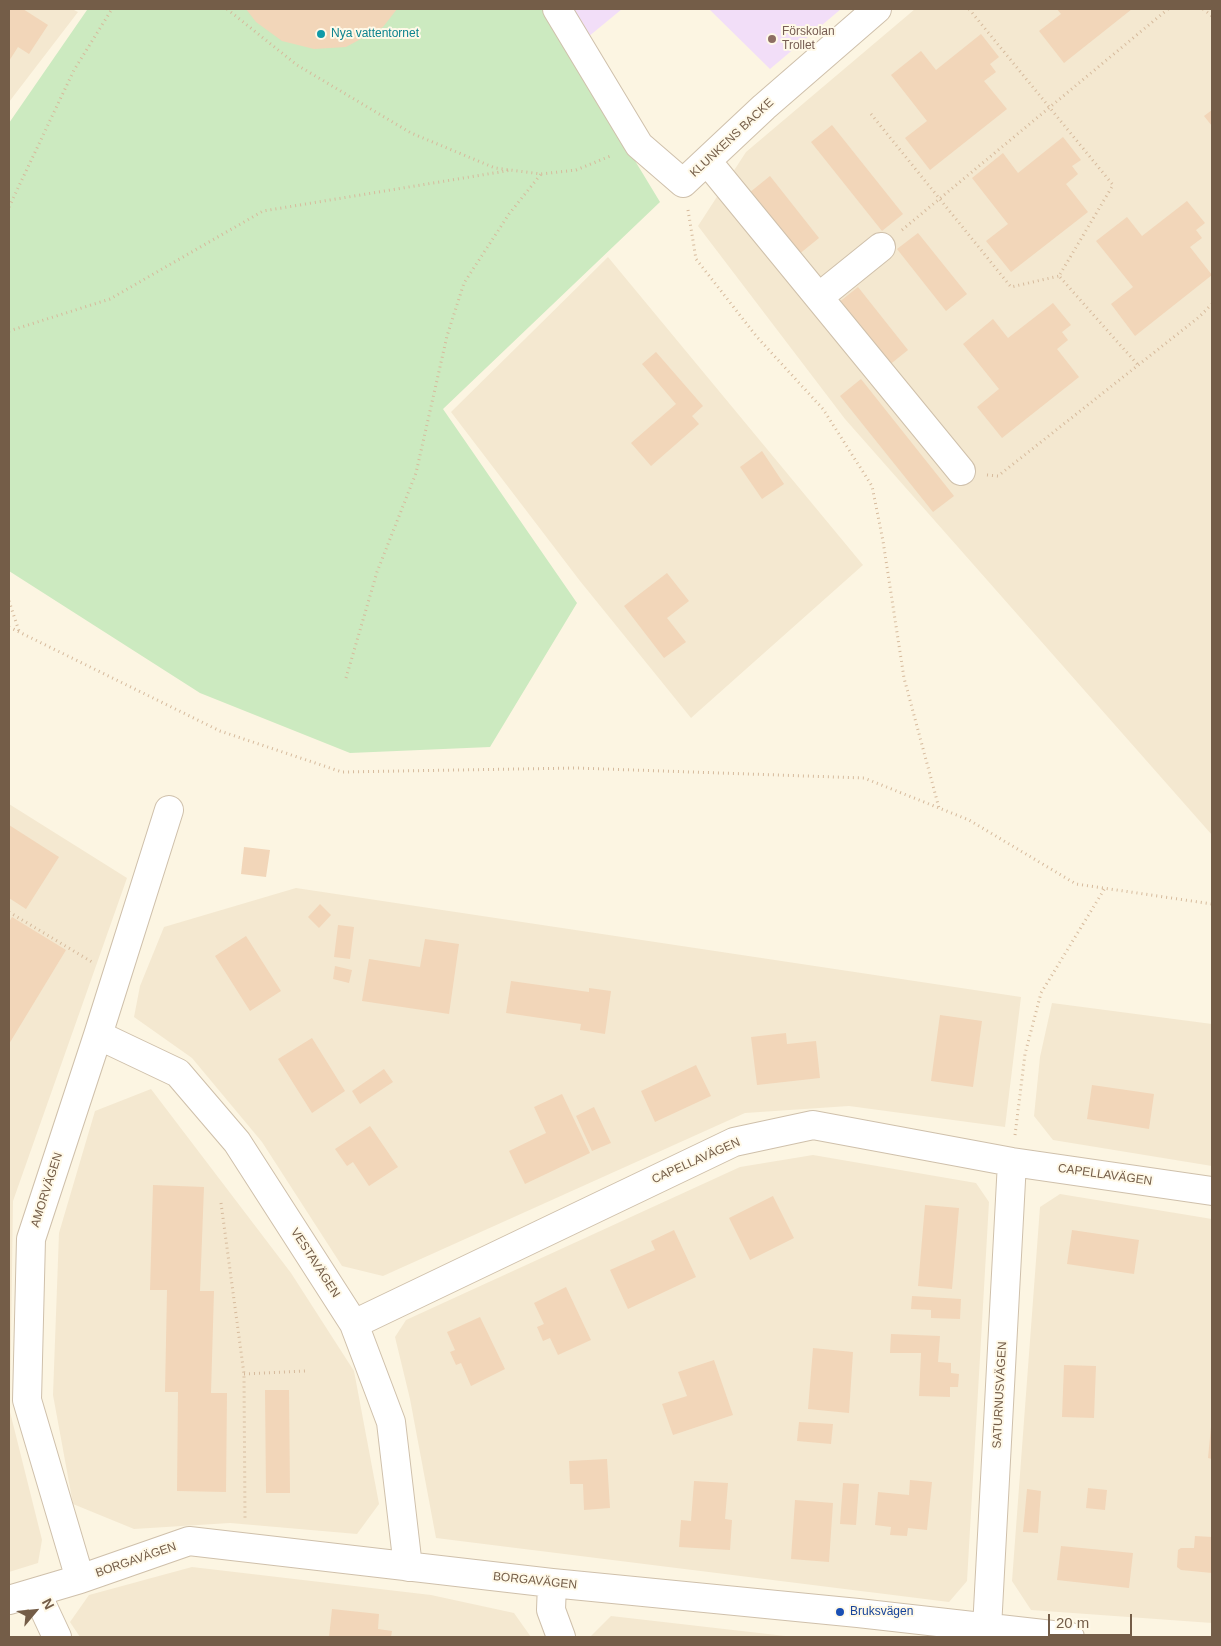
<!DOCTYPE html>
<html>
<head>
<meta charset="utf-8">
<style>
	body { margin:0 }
	#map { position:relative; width:1221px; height:1646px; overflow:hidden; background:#fcf5e2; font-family:Arial,sans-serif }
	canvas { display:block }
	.frame { position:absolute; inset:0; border:10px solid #745d48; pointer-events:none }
	.north { position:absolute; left:10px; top:1586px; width:50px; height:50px; -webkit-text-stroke:4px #fff9e8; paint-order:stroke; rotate:62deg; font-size:14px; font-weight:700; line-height:20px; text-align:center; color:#745d48 }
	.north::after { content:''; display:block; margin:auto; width:18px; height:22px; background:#745d48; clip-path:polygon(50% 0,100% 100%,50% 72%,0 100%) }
	.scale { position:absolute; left:1048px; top:1614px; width:84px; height:22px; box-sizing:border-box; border:2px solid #745d48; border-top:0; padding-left:6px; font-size:15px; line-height:18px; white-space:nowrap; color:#745d48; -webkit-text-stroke:4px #fff9e8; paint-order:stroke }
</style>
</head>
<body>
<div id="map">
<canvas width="1221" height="1646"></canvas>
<div class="frame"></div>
<div class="north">N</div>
<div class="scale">20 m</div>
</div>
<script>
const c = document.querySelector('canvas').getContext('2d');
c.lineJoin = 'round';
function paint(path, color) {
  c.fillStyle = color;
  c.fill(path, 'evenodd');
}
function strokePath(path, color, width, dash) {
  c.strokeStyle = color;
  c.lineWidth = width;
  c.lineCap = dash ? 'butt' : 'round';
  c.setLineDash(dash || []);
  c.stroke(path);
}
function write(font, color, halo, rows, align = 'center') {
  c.font = font + ' Arial,sans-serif';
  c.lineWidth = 4;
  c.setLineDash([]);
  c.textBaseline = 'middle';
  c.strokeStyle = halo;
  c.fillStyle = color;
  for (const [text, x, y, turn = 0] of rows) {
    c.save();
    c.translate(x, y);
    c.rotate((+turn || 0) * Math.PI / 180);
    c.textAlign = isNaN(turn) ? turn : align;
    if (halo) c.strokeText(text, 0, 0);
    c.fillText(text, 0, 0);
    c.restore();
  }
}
paint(new Path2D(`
	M 9,9 L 72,9 L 78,12 L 9,102 Z
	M 915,9 L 1212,9 L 1212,835 L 845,419 L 698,226 L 746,152 Z
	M 608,257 L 863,565 L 691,718 L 580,581 L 451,412 Z
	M 9,804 L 127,878 L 13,1201 L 10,1412 L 42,1540 L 38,1563 L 9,1572 Z
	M 296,888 L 1021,997 L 1005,1127 L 849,1106 L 745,1113 L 383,1276 L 342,1266 L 262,1142 L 192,1058 L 134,1017 L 140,986 L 164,927 Z
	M 1052,1003 L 1212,1024 L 1212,1166 L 1053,1140 L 1034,1116 L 1040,1057 Z
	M 151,1089 L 291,1273 L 354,1371 L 379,1504 L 357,1534 L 230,1523 L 134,1529 L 73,1504 L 53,1395 L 59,1233 L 95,1111 Z
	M 813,1155 L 976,1183 L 989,1202 L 967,1581 L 949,1602 L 436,1538 L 410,1399 L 395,1337 L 406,1320 L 740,1167 Z
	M 1060,1194 L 1212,1219 L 1212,1623 L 1031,1610 L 1012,1581 L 1040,1207 Z
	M 192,1567 L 431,1595 L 514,1613 L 531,1637 L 80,1637 L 70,1622 L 89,1595 Z
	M 611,1616 L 794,1637 L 590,1637 Z`), '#f4e8d0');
paint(new Path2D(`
	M 572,9 L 622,9 L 588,37 Z
	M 709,9 L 841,9 L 770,69 Z`), '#f2def8');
paint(new Path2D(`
	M 85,9 L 543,9 L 660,202 L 443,409 L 577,603 L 490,747 L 350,753 L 200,693 L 9,571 L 9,123 L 87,10 Z`), '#cceac0');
paint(new Path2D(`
	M 9,9 L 23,9 L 48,25 L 29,54 L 18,47 L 9,61 Z
	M 246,9 L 397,9 L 383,27 L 346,47 L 314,49 L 282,41 L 256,22 Z
	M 1057,9 L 1132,9 L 1064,63 L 1039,31 L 1061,14 Z
	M 981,34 L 999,57 L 990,64 L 996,72 L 984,81 L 1007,109 L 930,170 L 905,138 L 927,121 L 891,75 L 921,51 L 936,70 Z
	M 1212,110 L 1212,126 L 1204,116 Z
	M 832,125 L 903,214 L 882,231 L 811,142 Z
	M 1063,137 L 1081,160 L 1072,166 L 1078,174 L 1066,184 L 1088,212 L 1011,272 L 986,241 L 1008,224 L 972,178 L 1003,153 L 1018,173 Z
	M 770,176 L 819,238 L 798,255 L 749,193 Z
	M 1187,201 L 1205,223 L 1196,230 L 1202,238 L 1190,247 L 1212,275 L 1135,336 L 1111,304 L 1133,287 L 1096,241 L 1127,217 L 1142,236 Z
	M 918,233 L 967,294 L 946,311 L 897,249 Z
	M 858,287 L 908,350 L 888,366 L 838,303 Z
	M 1053,303 L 1071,325 L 1062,332 L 1068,340 L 1057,349 L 1079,377 L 1002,438 L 977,407 L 999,389 L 963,344 L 993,319 L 1008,338 Z
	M 656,352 L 703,406 L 692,416 L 699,424 L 651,466 L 631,443 L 676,404 L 642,364 Z
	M 861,379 L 954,496 L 933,512 L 840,396 Z
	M 762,451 L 784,484 L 762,499 L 740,467 Z
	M 667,573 L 689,601 L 667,618 L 686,642 L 664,658 L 624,606 Z
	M 9,825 L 59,857 L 26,909 L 9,898 Z
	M 244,847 L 270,850 L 266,877 L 241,874 Z
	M 320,904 L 331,915 L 319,928 L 308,917 Z
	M 12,917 L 66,950 L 9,1044 L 9,922 Z
	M 338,925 L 354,927 L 350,959 L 334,957 Z
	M 246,936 L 281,991 L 250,1011 L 215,956 Z
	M 425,939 L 459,944 L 449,1014 L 362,1001 L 369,959 L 420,967 Z
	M 335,966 L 352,970 L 349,983 L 333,979 Z
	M 511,981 L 589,992 L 589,988 L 611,991 L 605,1034 L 580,1030 L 581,1024 L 506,1013 Z
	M 940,1015 L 982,1021 L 973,1087 L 931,1081 Z
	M 786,1033 L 787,1044 L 816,1041 L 820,1078 L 757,1085 L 751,1037 Z
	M 312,1038 L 345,1091 L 312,1113 L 278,1059 Z
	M 696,1065 L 711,1096 L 655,1122 L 641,1091 Z
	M 384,1069 L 393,1082 L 360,1104 L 352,1091 Z
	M 1092,1085 L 1154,1094 L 1149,1129 L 1087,1119 Z
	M 562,1094 L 590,1153 L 525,1184 L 509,1151 L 546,1133 L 534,1107 Z
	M 594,1107 L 611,1143 L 592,1151 L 576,1116 Z
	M 370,1126 L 398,1167 L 369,1186 L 353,1162 L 347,1166 L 335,1149 Z
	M 153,1185 L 204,1187 L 200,1291 L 214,1291 L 211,1393 L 227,1393 L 226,1492 L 177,1491 L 178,1392 L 165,1392 L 167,1290 L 150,1290 Z
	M 773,1196 L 794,1238 L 750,1260 L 729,1218 Z
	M 925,1205 L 959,1208 L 952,1289 L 918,1286 Z
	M 674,1230 L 696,1277 L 628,1309 L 610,1270 L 655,1250 L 651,1241 Z
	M 1072,1230 L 1139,1240 L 1134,1274 L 1067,1264 Z
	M 566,1287 L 591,1340 L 558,1355 L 550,1338 L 543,1341 L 537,1327 L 544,1324 L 534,1303 Z
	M 912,1296 L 961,1299 L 960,1319 L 931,1318 L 931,1310 L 911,1309 Z
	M 480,1317 L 505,1369 L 471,1386 L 461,1363 L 456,1365 L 450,1352 L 455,1350 L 447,1332 Z
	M 891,1334 L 940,1336 L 938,1362 L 951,1363 L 951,1373 L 959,1374 L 958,1387 L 950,1387 L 950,1397 L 919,1396 L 921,1353 L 890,1353 Z
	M 813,1348 L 853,1352 L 849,1413 L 808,1409 Z
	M 714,1360 L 733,1415 L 673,1435 L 662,1404 L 687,1396 L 678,1372 Z
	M 1064,1365 L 1096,1366 L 1094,1418 L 1062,1417 Z
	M 265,1390 L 289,1390 L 290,1493 L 266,1493 Z
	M 799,1422 L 833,1424 L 831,1444 L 797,1441 Z
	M 1211,1427 L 1212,1428 L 1212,1459 L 1208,1458 Z
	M 607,1459 L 610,1508 L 584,1510 L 583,1484 L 570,1484 L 569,1461 Z
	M 910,1480 L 932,1482 L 927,1530 L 908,1528 L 907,1536 L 890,1535 L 891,1527 L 875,1525 L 878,1492 L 909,1495 Z
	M 694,1481 L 728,1483 L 725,1519 L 732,1520 L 730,1550 L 679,1547 L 681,1520 L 691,1521 Z
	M 843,1483 L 859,1484 L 856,1525 L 840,1524 Z
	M 1088,1488 L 1107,1490 L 1105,1510 L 1086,1508 Z
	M 1027,1489 L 1041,1491 L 1038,1533 L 1023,1532 Z
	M 795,1500 L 833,1503 L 829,1562 L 791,1559 Z
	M 1195,1536 L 1212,1537 L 1212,1573 L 1181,1570 L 1177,1567 L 1178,1550 L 1181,1548 L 1194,1548 Z
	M 1061,1546 L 1133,1553 L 1129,1588 L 1057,1580 Z
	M 332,1609 L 379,1614 L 378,1629 L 392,1631 L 391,1637 L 329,1637 Z`), '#f2d6b9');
const minor = new Path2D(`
	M 557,9 L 639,145 L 683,183 L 764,107 L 877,9
	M 707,161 L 961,471
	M 819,297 L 881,247
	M 98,1035 L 178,1073 L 237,1142 L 354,1324 L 391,1422 L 408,1567
	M 354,1324 L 734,1142 L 813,1125 L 1012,1162 L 1212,1191
	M 80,1579 L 27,1400 L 31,1239 L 98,1035 L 169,810
	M 552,1583 L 551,1610 L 561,1637
	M 37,1592 L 43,1607 L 57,1637
	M 9,1600 L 80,1579 L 189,1541 L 552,1583 L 858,1613 L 1070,1637
	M 987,1628 L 1012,1162`);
strokePath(minor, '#cfc0ab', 30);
strokePath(new Path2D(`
	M 227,9 L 297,65 L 411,133 L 495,168 L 541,174 L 576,170 L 613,155
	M 969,9 L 1113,185 L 1059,276 L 1138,365
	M 1203,9 L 1212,16
	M 871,114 L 1011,287 L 1059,276
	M 9,207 L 74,70 L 112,9
	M 688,210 L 696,259 L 757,337 L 823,409 L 872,486 L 883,541 L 904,678 L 939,808
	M 902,230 L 1168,9
	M 9,331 L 110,299 L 263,211 L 512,170
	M 987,475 L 998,476 L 1199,317 L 1212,304
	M 9,601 L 19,631
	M 9,627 L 220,731 L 342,772 L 576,768 L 864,778 L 969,820 L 1076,884 L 1212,904
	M 346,678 L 377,572 L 416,473 L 447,336 L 464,283 L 509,214 L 541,174
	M 9,912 L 92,962
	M 1015,1135 L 1025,1054 L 1041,993 L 1105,888
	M 221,1203 L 244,1374 L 245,1520
	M 244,1374 L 306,1371`), '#d6ba9c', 3, [1, 4]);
strokePath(minor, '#fff', 28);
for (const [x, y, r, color] of [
	[321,34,5,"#0f9aa8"],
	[772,39,5,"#8d6e63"],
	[840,1612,5,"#1a4fb4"]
]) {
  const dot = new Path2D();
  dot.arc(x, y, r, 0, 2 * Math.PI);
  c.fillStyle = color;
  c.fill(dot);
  strokePath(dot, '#fff9e8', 2);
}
write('12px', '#785e54', '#fff9e8', [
	["Förskolan",782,32],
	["Trollet",782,46]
], 'left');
write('12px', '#0d838f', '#fff9e8', [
	["Nya vattentornet",331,34]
], 'left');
write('12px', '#745d48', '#fff9e8', [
	["KLUNKENS BACKE",732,138,-43],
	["CAPELLAVÄGEN",696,1161,-24],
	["CAPELLAVÄGEN",1105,1175,8],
	["AMORVÄGEN",47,1190,-72],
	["VESTAVÄGEN",315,1263,57],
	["SATURNUSVÄGEN",1000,1395,-87],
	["BORGAVÄGEN",136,1560,-19],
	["BORGAVÄGEN",535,1581,6]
]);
write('12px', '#164399', '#fff9e8', [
	["Bruksvägen",850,1612]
], 'left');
</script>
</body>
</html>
